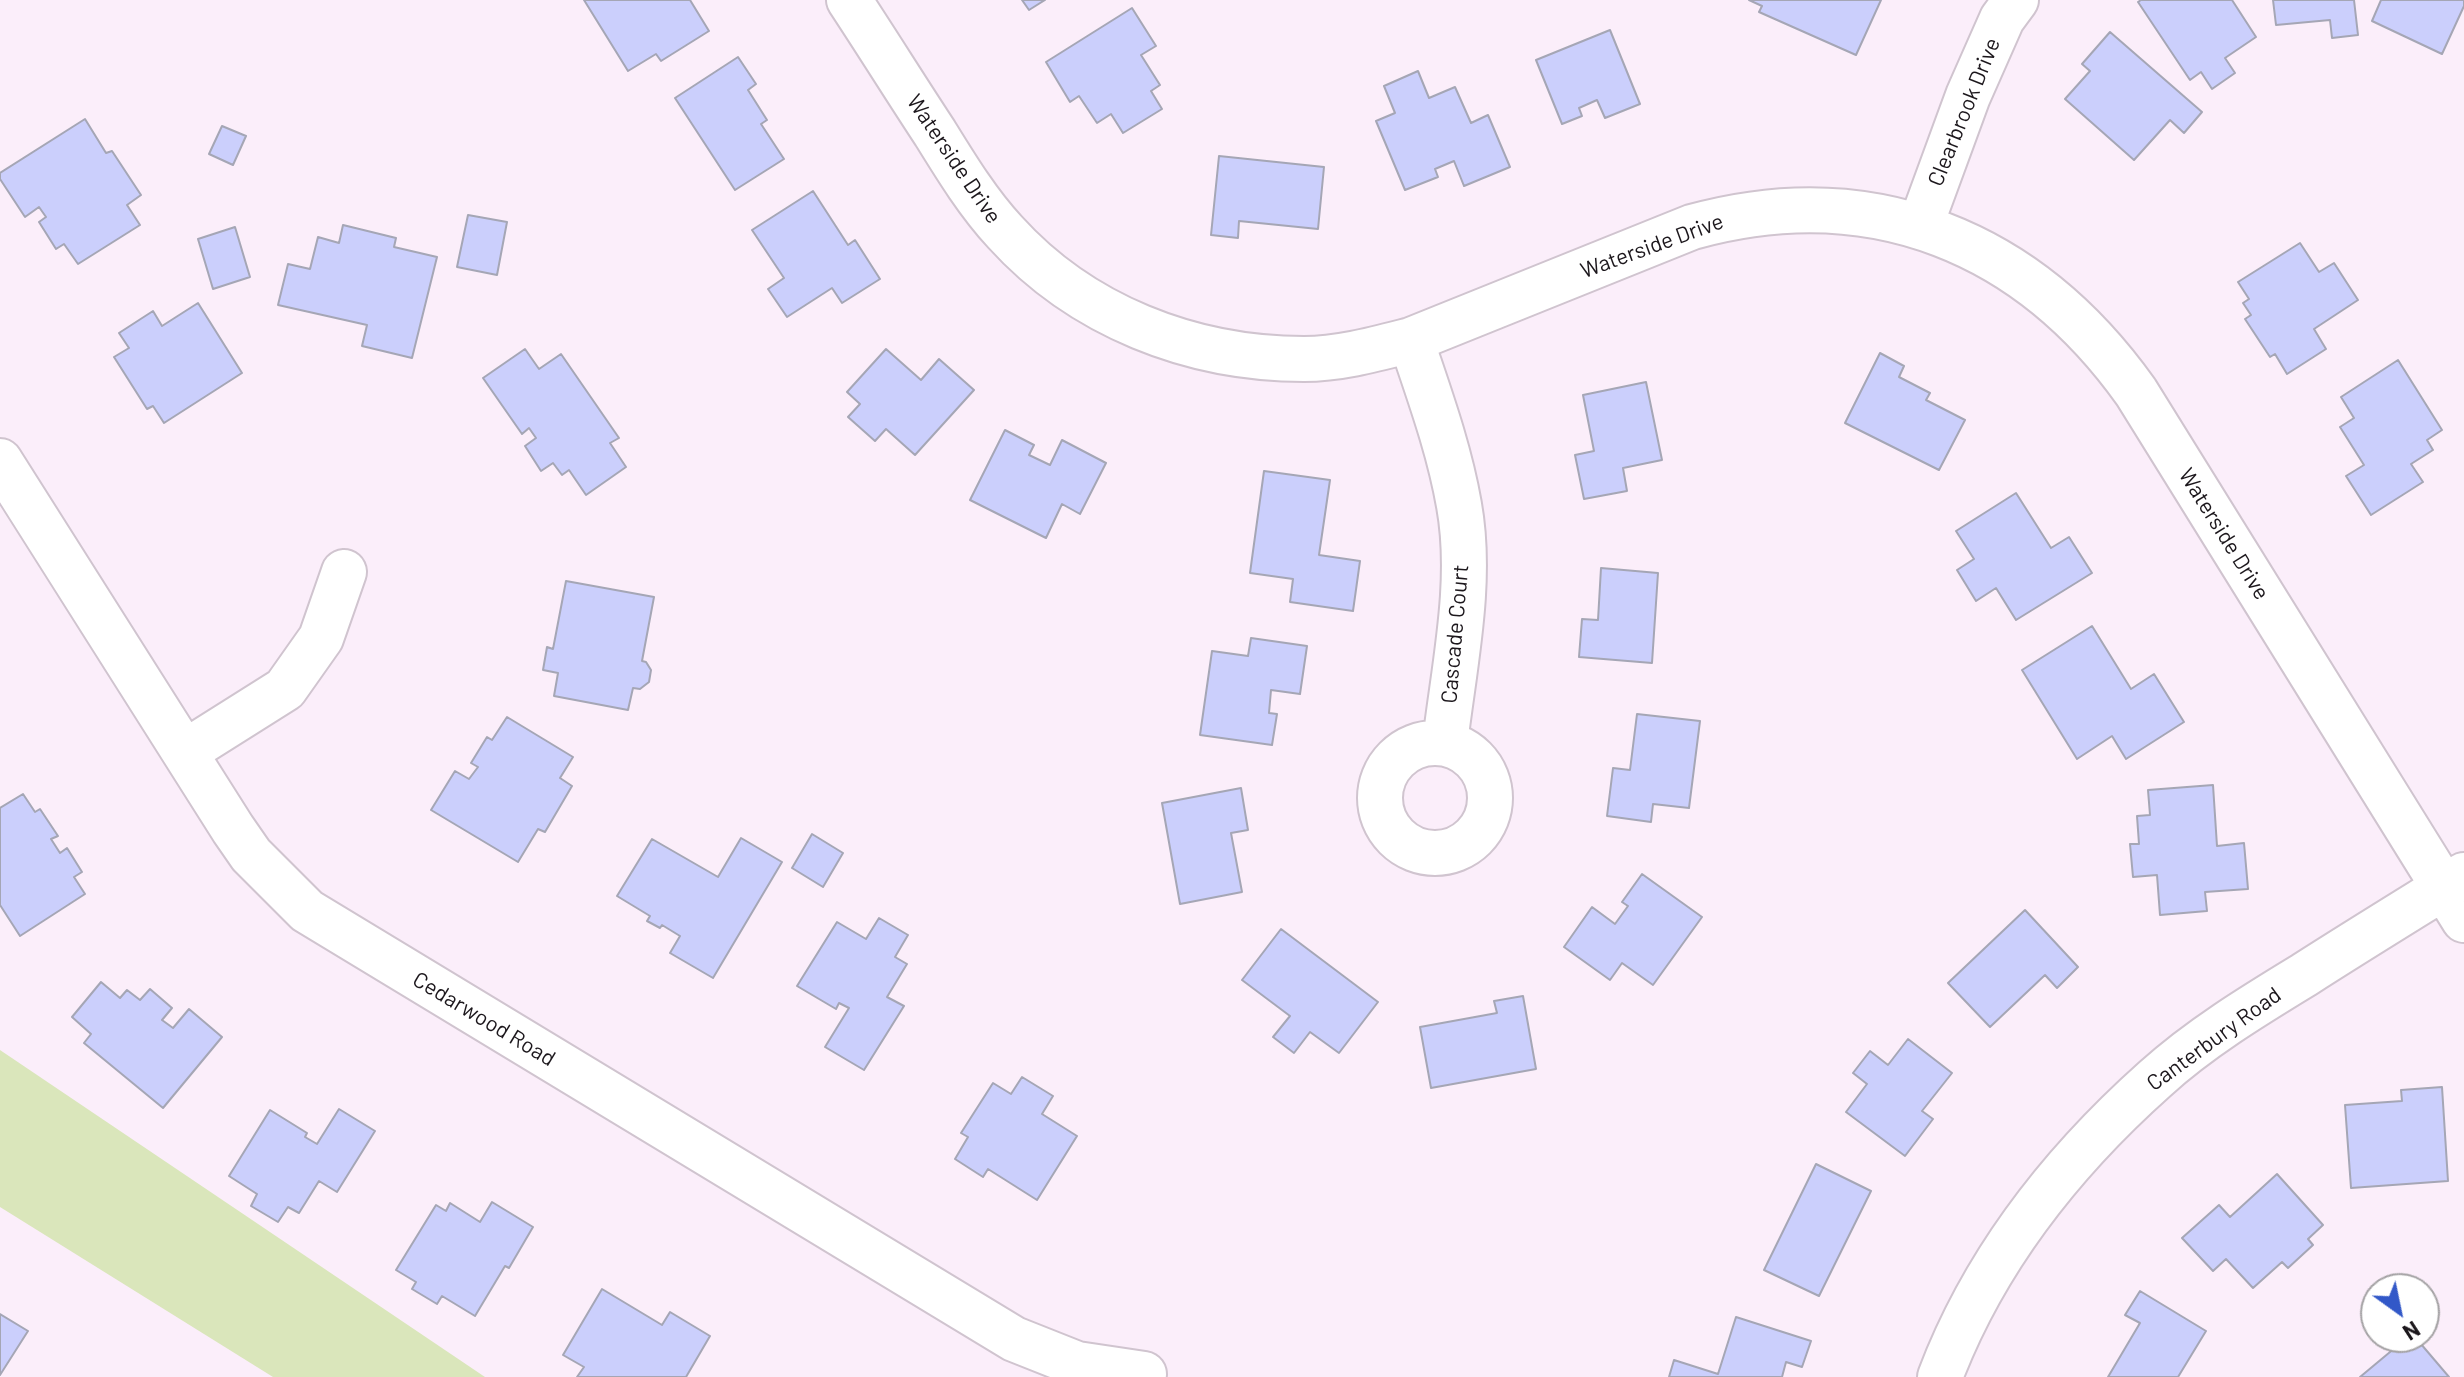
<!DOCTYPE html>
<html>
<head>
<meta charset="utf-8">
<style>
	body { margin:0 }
	#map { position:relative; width:2464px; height:1377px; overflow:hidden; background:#fbeefa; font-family:Barlow,sans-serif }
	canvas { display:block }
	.north { position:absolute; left:2360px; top:1273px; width:80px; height:80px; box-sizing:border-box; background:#fff; border:2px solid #a4a2a4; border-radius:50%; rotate:147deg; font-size:22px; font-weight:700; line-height:32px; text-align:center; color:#1c171c }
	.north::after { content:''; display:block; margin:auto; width:28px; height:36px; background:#3258c8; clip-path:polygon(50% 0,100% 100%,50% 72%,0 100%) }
</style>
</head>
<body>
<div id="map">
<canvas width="2464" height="1377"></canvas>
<div class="north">N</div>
</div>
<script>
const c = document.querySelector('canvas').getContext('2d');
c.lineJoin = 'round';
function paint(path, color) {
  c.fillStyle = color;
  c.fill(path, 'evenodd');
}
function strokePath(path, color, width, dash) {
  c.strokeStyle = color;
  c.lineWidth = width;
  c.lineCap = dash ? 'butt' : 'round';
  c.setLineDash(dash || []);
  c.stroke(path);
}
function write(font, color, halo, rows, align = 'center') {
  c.font = font + ' Barlow,sans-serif';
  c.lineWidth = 8;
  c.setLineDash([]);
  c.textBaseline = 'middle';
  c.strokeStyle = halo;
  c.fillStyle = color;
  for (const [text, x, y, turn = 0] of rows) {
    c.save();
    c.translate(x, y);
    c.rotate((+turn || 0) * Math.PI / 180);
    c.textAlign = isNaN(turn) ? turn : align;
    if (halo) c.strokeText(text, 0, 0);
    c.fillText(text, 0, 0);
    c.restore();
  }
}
paint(new Path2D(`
	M 0,1050 L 485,1377 L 273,1377 L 0,1207 Z`), '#dae6bb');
const building = new Path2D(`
	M 584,0 L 690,0 L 709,31 L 661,61 L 656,54 L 628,71 Z
	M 1022,0 L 1045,0 L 1029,10 Z
	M 1749,0 L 1881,0 L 1856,55 L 1759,12 L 1762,6 Z
	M 2141,0 L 2232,0 L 2256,37 L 2225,58 L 2235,73 L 2212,89 L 2201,72 L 2190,80 L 2138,2 Z
	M 2273,0 L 2354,0 L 2358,35 L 2332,38 L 2330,20 L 2276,25 Z
	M 2381,0 L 2464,0 L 2464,6 L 2442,54 L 2372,21 Z
	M 1132,8 L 1156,46 L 1141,55 L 1160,85 L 1151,91 L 1162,109 L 1123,133 L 1111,114 L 1097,123 L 1079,96 L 1070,102 L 1046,62 Z
	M 1610,30 L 1640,104 L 1605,118 L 1597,100 L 1579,108 L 1582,116 L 1562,124 L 1536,60 Z
	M 2110,32 L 2202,112 L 2184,133 L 2170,120 L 2134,160 L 2065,99 L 2090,71 L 2082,64 Z
	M 738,57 L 756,84 L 748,90 L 767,120 L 761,124 L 784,159 L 735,190 L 675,98 Z
	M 1418,71 L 1429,98 L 1455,87 L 1471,123 L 1488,115 L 1510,167 L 1464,186 L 1454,161 L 1435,169 L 1438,177 L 1405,190 L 1376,121 L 1395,113 L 1384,86 Z
	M 85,119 L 106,153 L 112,151 L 141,195 L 127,205 L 140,225 L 78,264 L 64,244 L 56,249 L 39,222 L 46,217 L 39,207 L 25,217 L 0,179 L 0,173 Z
	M 222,126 L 246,136 L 233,165 L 209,154 Z
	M 1219,156 L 1324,167 L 1318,229 L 1239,221 L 1238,238 L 1211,235 Z
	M 813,191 L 848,245 L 855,240 L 880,279 L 842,303 L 832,288 L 787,317 L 768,289 L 784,278 L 752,230 Z
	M 468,215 L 507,222 L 497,275 L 457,267 Z
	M 343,225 L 396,238 L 394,247 L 437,257 L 412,358 L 362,346 L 367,325 L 278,305 L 288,264 L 310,269 L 318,237 L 339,243 Z
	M 235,227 L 250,277 L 213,289 L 198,239 Z
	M 2300,243 L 2319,272 L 2334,263 L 2358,300 L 2314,329 L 2326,349 L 2287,374 L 2275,354 L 2270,357 L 2245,319 L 2251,315 L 2243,303 L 2249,299 L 2238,282 Z
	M 198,303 L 242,373 L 164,423 L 153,406 L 147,409 L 114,357 L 129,348 L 119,333 L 153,311 L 162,326 Z
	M 525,349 L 539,369 L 561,354 L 619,438 L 610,443 L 626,467 L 586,495 L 569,470 L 562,475 L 553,463 L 541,471 L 525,446 L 536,438 L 529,428 L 522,434 L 483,378 Z
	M 886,349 L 921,380 L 939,359 L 974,390 L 915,455 L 886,429 L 875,441 L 848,417 L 860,404 L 847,392 Z
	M 1880,353 L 1904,366 L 1899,377 L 1930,393 L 1926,400 L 1965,420 L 1939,470 L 1845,423 Z
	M 2398,360 L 2442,430 L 2427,440 L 2433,450 L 2411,464 L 2423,482 L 2371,515 L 2346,476 L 2364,465 L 2340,427 L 2354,418 L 2341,397 Z
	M 1646,382 L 1662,460 L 1623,468 L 1627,491 L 1584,499 L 1575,455 L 1594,451 L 1583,395 Z
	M 1005,430 L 1034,445 L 1029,455 L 1050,465 L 1062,440 L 1106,463 L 1080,514 L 1062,504 L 1046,538 L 970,500 Z
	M 1264,471 L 1330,480 L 1319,555 L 1360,561 L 1353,611 L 1290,602 L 1293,579 L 1250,573 Z
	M 2016,493 L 2051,548 L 2069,537 L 2092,573 L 2016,620 L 1996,588 L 1976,601 L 1957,570 L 1974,559 L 1956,531 Z
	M 1601,568 L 1658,573 L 1652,663 L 1579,657 L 1582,619 L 1598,620 Z
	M 566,581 L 654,597 L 642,661 L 646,662 L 651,670 L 649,682 L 640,689 L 633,688 L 628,710 L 554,696 L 558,673 L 543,670 L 547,647 L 553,649 Z
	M 2092,626 L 2131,689 L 2154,674 L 2184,722 L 2126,759 L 2112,736 L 2077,759 L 2022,670 Z
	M 1251,638 L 1307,646 L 1300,694 L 1271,690 L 1269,713 L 1277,714 L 1272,745 L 1200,735 L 1212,651 L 1248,656 Z
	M 1637,714 L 1700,721 L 1689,808 L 1653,804 L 1651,822 L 1607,816 L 1613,768 L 1630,770 Z
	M 507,717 L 573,757 L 560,778 L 572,786 L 545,832 L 538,829 L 518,862 L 431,810 L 455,771 L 469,779 L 478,767 L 471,763 L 487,737 L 492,740 Z
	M 2213,785 L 2217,846 L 2244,843 L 2248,889 L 2205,892 L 2207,911 L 2160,915 L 2157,875 L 2133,877 L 2130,844 L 2139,844 L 2137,816 L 2150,815 L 2148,790 Z
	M 1241,788 L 1248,830 L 1231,833 L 1242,892 L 1180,904 L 1162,803 Z
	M 23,794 L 35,812 L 40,809 L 58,836 L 51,839 L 60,853 L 67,848 L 82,872 L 74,877 L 85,894 L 20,936 L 0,905 L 0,808 Z
	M 812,834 L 843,853 L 823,887 L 792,868 Z
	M 741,838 L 782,862 L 713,978 L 670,953 L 680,936 L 662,925 L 660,928 L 647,921 L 650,916 L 617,896 L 652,839 L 718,877 Z
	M 1642,874 L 1702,917 L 1653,985 L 1622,963 L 1610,980 L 1564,947 L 1592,907 L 1615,924 L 1628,906 L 1622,902 Z
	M 2025,910 L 2078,967 L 2057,988 L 2045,975 L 1990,1027 L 1948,983 Z
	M 879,918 L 908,935 L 895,957 L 907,964 L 887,997 L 904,1006 L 864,1070 L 825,1047 L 849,1008 L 839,1003 L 836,1009 L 797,986 L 837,922 L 866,939 Z
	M 1281,929 L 1378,1002 L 1339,1053 L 1310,1032 L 1294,1053 L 1273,1037 L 1290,1016 L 1242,980 Z
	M 101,982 L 120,998 L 127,990 L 140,1000 L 150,989 L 172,1008 L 162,1020 L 173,1028 L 189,1009 L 222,1037 L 163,1108 L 84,1043 L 91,1034 L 72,1017 Z
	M 1523,996 L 1536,1069 L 1431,1088 L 1420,1027 L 1497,1013 L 1494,1001 Z
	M 1908,1039 L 1952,1073 L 1922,1111 L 1933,1119 L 1905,1156 L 1846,1112 L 1867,1084 L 1853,1073 L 1870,1051 L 1888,1065 Z
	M 1022,1077 L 1053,1096 L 1042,1114 L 1077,1136 L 1037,1200 L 988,1169 L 983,1177 L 955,1159 L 968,1137 L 961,1133 L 993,1083 L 1011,1094 Z
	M 2442,1087 L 2448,1181 L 2351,1188 L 2345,1105 L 2402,1101 L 2401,1090 Z
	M 339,1109 L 375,1131 L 337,1192 L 319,1181 L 299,1213 L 288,1207 L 278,1222 L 251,1206 L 257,1194 L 229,1176 L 270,1110 L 307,1133 L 305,1137 L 317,1144 Z
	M 1816,1164 L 1871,1191 L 1819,1296 L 1764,1270 Z
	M 2277,1174 L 2323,1225 L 2308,1239 L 2313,1245 L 2288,1268 L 2282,1262 L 2253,1288 L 2226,1259 L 2213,1271 L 2182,1238 L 2219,1205 L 2230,1217 Z
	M 492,1202 L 533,1227 L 509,1268 L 505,1266 L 475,1316 L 442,1296 L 437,1304 L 412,1289 L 416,1282 L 396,1270 L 436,1205 L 446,1211 L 450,1203 L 480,1222 Z
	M 602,1289 L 662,1325 L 670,1312 L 710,1336 L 686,1377 L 577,1377 L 584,1367 L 563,1355 Z
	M 2140,1291 L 2206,1331 L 2178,1377 L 2108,1377 L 2140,1323 L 2125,1315 Z
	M 0,1314 L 28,1331 L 0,1375 Z
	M 1736,1317 L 1811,1341 L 1802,1367 L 1786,1362 L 1782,1377 L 1669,1377 L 1674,1360 L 1718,1374 Z
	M 2408,1337 L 2415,1337 L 2449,1377 L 2360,1377 Z`);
paint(building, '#cbcffc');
strokePath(building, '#a5a6b5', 2);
const minor = new Path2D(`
	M 849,0 C 878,44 906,89 935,133 C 956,167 978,203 1005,232 C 1081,316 1191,359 1304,359 C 1340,359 1376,349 1411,340 L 1692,227 C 1873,177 2029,242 2136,392 L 2464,920
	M 1920,227 L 1968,96 L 2002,19 L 2016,0
	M 1411,340 C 1429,394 1449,448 1459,505 C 1473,582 1454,666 1445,743
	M 0,461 L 233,829 L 251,855 L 307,911 L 1014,1339 L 1077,1364 L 1144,1374
	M1380 798a55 55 0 1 1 110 0a55 55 0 1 1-110 0Z
	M 185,752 L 285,689 L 321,638 L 344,572
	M 1940,1377 C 1984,1261 2063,1161 2155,1079 C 2199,1039 2253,1006 2304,975 C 2357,941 2411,908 2464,875`);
strokePath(minor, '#d0c4cf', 48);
strokePath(minor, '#fff', 44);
write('22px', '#1c171c', '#fff', [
	["Clearbrook Drive",1964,112,-68],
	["Waterside Drive",954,159,56],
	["Waterside Drive",1652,246,-20],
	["Waterside Drive",2224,534,58],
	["Cascade Court",1455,634,-85],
	["Cedarwood Road",484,1019,31],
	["Canterbury Road",2214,1039,-36]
]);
</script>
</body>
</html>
